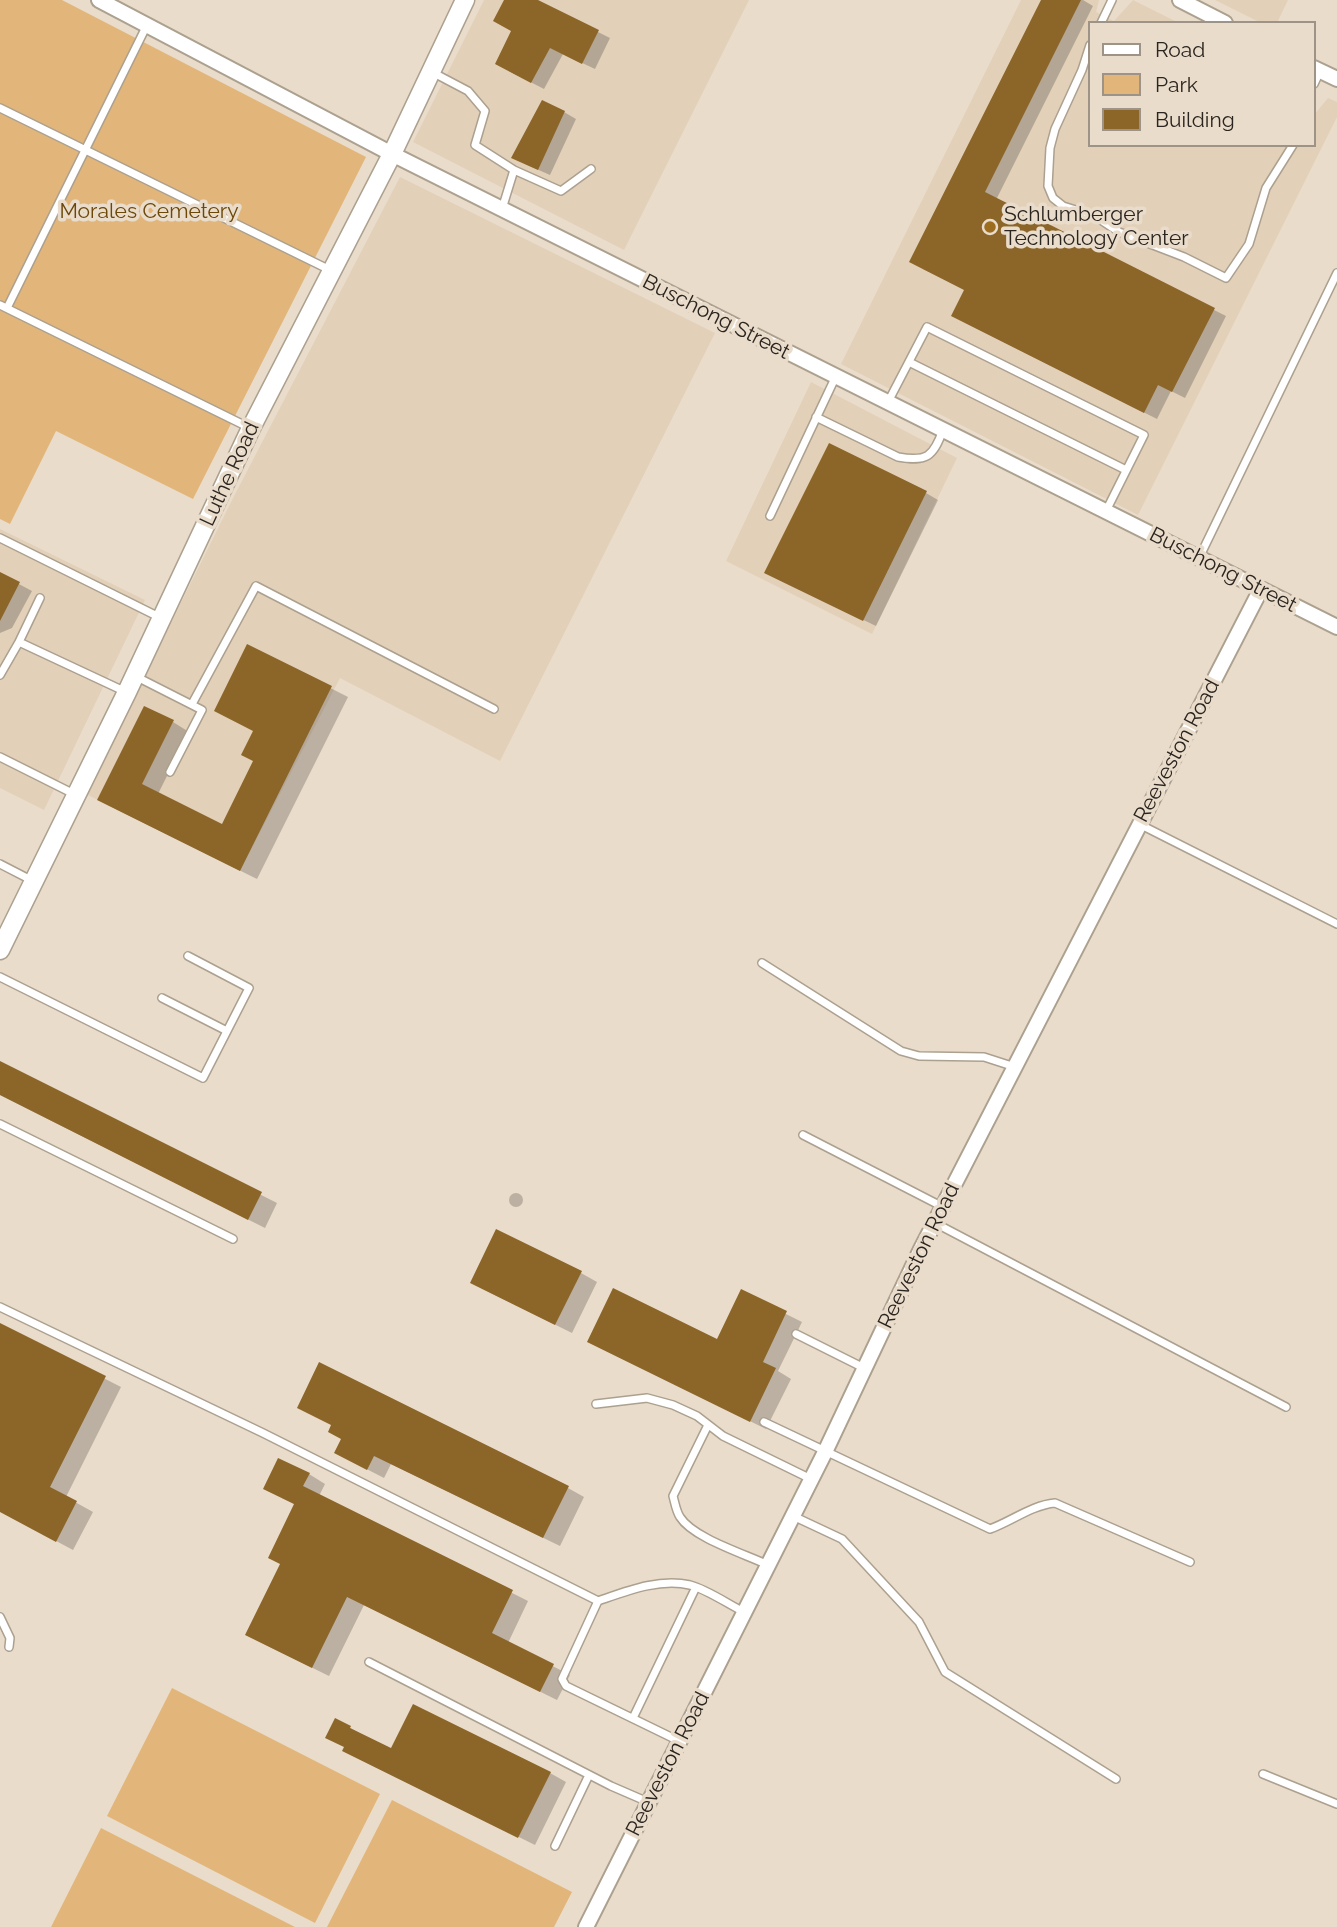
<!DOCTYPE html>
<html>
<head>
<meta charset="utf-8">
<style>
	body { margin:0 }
	#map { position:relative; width:1337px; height:1927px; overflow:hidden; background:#eadccb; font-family:Raleway,sans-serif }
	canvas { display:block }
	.legend { position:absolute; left:1088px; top:21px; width:228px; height:126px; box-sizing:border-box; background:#eadccb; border:2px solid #9d9386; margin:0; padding:9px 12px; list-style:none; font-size:21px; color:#2a251f }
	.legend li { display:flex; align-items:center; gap:14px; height:35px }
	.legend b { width:35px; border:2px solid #9d9386 }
</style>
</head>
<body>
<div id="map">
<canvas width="1337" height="1927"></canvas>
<ul class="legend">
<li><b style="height:9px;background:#fff"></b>Road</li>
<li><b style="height:19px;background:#e2b67a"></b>Park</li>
<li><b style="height:19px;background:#8c6529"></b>Building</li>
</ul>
</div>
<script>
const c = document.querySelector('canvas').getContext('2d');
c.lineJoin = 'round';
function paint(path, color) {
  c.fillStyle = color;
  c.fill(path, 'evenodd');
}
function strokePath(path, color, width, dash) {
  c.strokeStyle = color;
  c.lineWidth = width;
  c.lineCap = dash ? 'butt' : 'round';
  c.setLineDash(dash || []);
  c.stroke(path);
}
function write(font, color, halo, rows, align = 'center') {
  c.font = font + ' Raleway,sans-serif';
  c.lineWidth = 7;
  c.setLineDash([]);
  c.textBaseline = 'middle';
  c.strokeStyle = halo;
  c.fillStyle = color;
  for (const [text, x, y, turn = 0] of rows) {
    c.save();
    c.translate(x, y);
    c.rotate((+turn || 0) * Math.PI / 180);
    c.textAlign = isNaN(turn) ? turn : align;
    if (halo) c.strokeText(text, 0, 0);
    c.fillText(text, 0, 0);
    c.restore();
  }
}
paint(new Path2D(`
	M 484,0 L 749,0 L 624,250 L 413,142 Z
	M 1021,0 L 1099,0 L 1096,12 L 1114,21 L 1133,0 L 1179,23 L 1090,23 L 1090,145 L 1314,145 L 1314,115 L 1328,98 L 1337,102 L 1337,117 L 1138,515 L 841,364 Z
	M 1215,0 L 1288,0 L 1277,23 L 1261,23 Z
	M 400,177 L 715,333 L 500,761 L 340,678 L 240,871 L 86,794 L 231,502 Z
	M 811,382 L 957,458 L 872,634 L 726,561 Z
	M 0,529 L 145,600 L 44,810 L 0,788 Z`), '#e2d0b9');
paint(new Path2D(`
	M 0,0 L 62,0 L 366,157 L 193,499 L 56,431 L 10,524 L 0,519 Z
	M 172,1688 L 380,1794 L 315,1923 L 107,1816 Z
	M 392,1800 L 572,1892 L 554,1927 L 327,1927 Z
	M 101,1828 L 295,1927 L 51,1927 Z`), '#e2b67a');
paint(new Path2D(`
	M 506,0 L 534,0 L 610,38 L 595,69 L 563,54 L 544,89 L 509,71 L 513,30 Z
	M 1043,0 L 1083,0 L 1093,6 L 996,200 L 1226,316 L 1185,398 L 1171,391 L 1157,419 L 966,323 L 966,290 L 923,269 Z
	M 564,112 L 576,119 L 550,175 L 525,164 Z
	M 926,493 L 938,500 L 876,626 L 778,579 Z
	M 0,574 L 32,591 L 12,628 L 0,633 Z
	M 248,646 L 348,697 L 257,879 L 116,809 L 173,722 L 189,732 L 158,794 L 223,826 L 255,761 Z
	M 0,1063 L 277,1203 L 265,1228 L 0,1095 Z
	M509 1200a7 7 0 1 1 14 0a7 7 0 1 1-14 0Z
	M 581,1273 L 597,1282 L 572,1333 L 489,1292 Z
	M 742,1292 L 802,1322 L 778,1371 L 791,1379 L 766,1429 L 605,1350 L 718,1341 Z
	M 0,1325 L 121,1387 L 66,1497 L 93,1512 L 73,1550 L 0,1511 Z
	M 343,1439 L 568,1488 L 584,1497 L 560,1546 L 391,1464 L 384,1478 L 353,1462 Z
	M 309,1474 L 325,1484 L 319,1496 L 528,1601 L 508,1643 L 570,1675 L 557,1700 L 364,1605 L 329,1676 L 264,1644 L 296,1505 L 282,1498 Z
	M 336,1720 L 392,1751 L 550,1773 L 566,1782 L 535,1845 L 361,1759 L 346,1747 Z`), '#0003');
paint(new Path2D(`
	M 504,0 L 538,0 L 599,30 L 582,64 L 550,48 L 531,83 L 495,64 L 511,31 L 493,21 Z
	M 1041,0 L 1081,0 L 985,192 L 1215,308 L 1172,392 L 1158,385 L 1144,413 L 951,316 L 964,290 L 909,262 Z
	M 542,100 L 565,111 L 538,170 L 511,158 Z
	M 829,443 L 927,491 L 863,621 L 764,573 Z
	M 0,572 L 20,582 L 0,621 Z
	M 247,644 L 332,686 L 240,871 L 97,800 L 144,706 L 174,720 L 142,784 L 222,824 L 253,761 L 241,755 L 253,731 L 214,711 Z
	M 0,1061 L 262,1192 L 248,1220 L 0,1095 Z
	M 496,1229 L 582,1271 L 555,1325 L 470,1283 Z
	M 613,1288 L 717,1339 L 741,1289 L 787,1311 L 763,1362 L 776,1368 L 750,1422 L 587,1342 Z
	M 0,1323 L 106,1376 L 50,1487 L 77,1501 L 56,1542 L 0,1512 Z
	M 319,1362 L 569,1486 L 543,1538 L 374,1456 L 367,1470 L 334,1453 L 341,1439 L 328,1432 L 331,1425 L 297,1408 Z
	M 278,1458 L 310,1473 L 303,1486 L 513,1590 L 492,1633 L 554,1664 L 540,1692 L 347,1597 L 312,1668 L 245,1635 L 280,1564 L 268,1558 L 294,1504 L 263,1489 Z
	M 413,1704 L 551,1772 L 518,1838 L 342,1751 L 344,1747 L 325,1738 L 335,1718 L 351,1726 L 350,1728 L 391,1748 Z`), '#8c6529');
const service = new Path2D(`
	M 1101,23 L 1112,0
	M 1090,45 L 1082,70 L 1055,129 L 1050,148 L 1048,186 L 1053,198 L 1063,206 L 1095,216 L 1119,232 L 1184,257 L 1226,278 L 1249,244 L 1266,188 L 1293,145
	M 430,71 L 468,91 L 485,111 L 475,145 L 514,170 L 561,191 L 591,169
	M 1314,84 L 1320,71
	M 0,108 L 332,271
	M 502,209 L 514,170
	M 0,305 L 250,428
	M 7,308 L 147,25
	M 909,362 L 1126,470
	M 888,402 L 927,327 L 1144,435 L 1106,511
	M 816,417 L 898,457 C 927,462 933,457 943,430
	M 770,516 L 836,376
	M 0,538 L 161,618
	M 1199,558 L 1337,273
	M 19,642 L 40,598
	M 0,675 L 19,642 L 126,692
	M 135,676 L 202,710 L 170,772
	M 192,704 L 256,586 L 494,709
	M 0,757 L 74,794
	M 1139,824 L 1337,924
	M 0,864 L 33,881
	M 762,963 L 901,1051 L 919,1056 L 984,1057 L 1015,1067
	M 0,977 L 203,1078 L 249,988 L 188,956
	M 162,998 L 227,1031
	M 0,1124 L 233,1239
	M 803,1135 L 943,1207
	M 935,1223 L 1286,1407
	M 0,1307 L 263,1433 L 598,1601 C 627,1591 659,1578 690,1585 C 706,1589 728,1604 744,1612
	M 796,1334 L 864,1368
	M 596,1404 L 647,1398 L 673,1405 L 697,1416 L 723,1436 L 811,1479
	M 764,1422 L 990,1529 C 1012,1521 1032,1505 1055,1503 L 1190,1562
	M 708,1425 L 673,1496 C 675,1503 676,1511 680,1517 C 693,1538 745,1554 768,1565
	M 793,1516 L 842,1539 L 919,1622 L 945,1672 L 1116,1779
	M 598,1601 L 562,1679 L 566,1686 L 679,1741
	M 0,1617 L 10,1638 L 9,1647
	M 369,1662 L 611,1786 L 648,1802
	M 633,1718 L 696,1587
	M 1263,1774 L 1337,1804
	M 555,1846 L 589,1775`);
const minor = new Path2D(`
	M 99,0 L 392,154 L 1337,627
	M 1180,0 L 1225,23
	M 1314,68 L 1337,79
	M 586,1927 L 825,1452 L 921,1249 L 1261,589`);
const tertiary = new Path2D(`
	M 0,950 L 127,692 L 251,428 L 392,154 L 465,0`);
strokePath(service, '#aca08f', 10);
strokePath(minor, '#aca08f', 18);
strokePath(tertiary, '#aca08f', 21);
strokePath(service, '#fff', 7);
strokePath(minor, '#fff', 14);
strokePath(tertiary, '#fff', 18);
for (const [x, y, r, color] of [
	[990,227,7,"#9c6d1f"]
]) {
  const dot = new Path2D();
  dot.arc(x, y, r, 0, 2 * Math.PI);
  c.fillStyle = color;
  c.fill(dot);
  strokePath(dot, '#eadccb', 2.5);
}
write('21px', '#6b480a', '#eadccb', [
	["Morales Cemetery",149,212]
]);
write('21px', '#2a251f', '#eadccb', [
	["Schlumberger",1004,215],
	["Technology Center",1004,239]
], 'left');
write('21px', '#2a251f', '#eadccb', [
	["Buschong Street",716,317,27],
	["Luthe Road",230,474,-65],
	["Buschong Street",1223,570,27],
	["Reeveston Road",1177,751,-62],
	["Reeveston Road",919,1256,-64],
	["Reeveston Road",668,1764,-63]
]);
</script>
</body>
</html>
